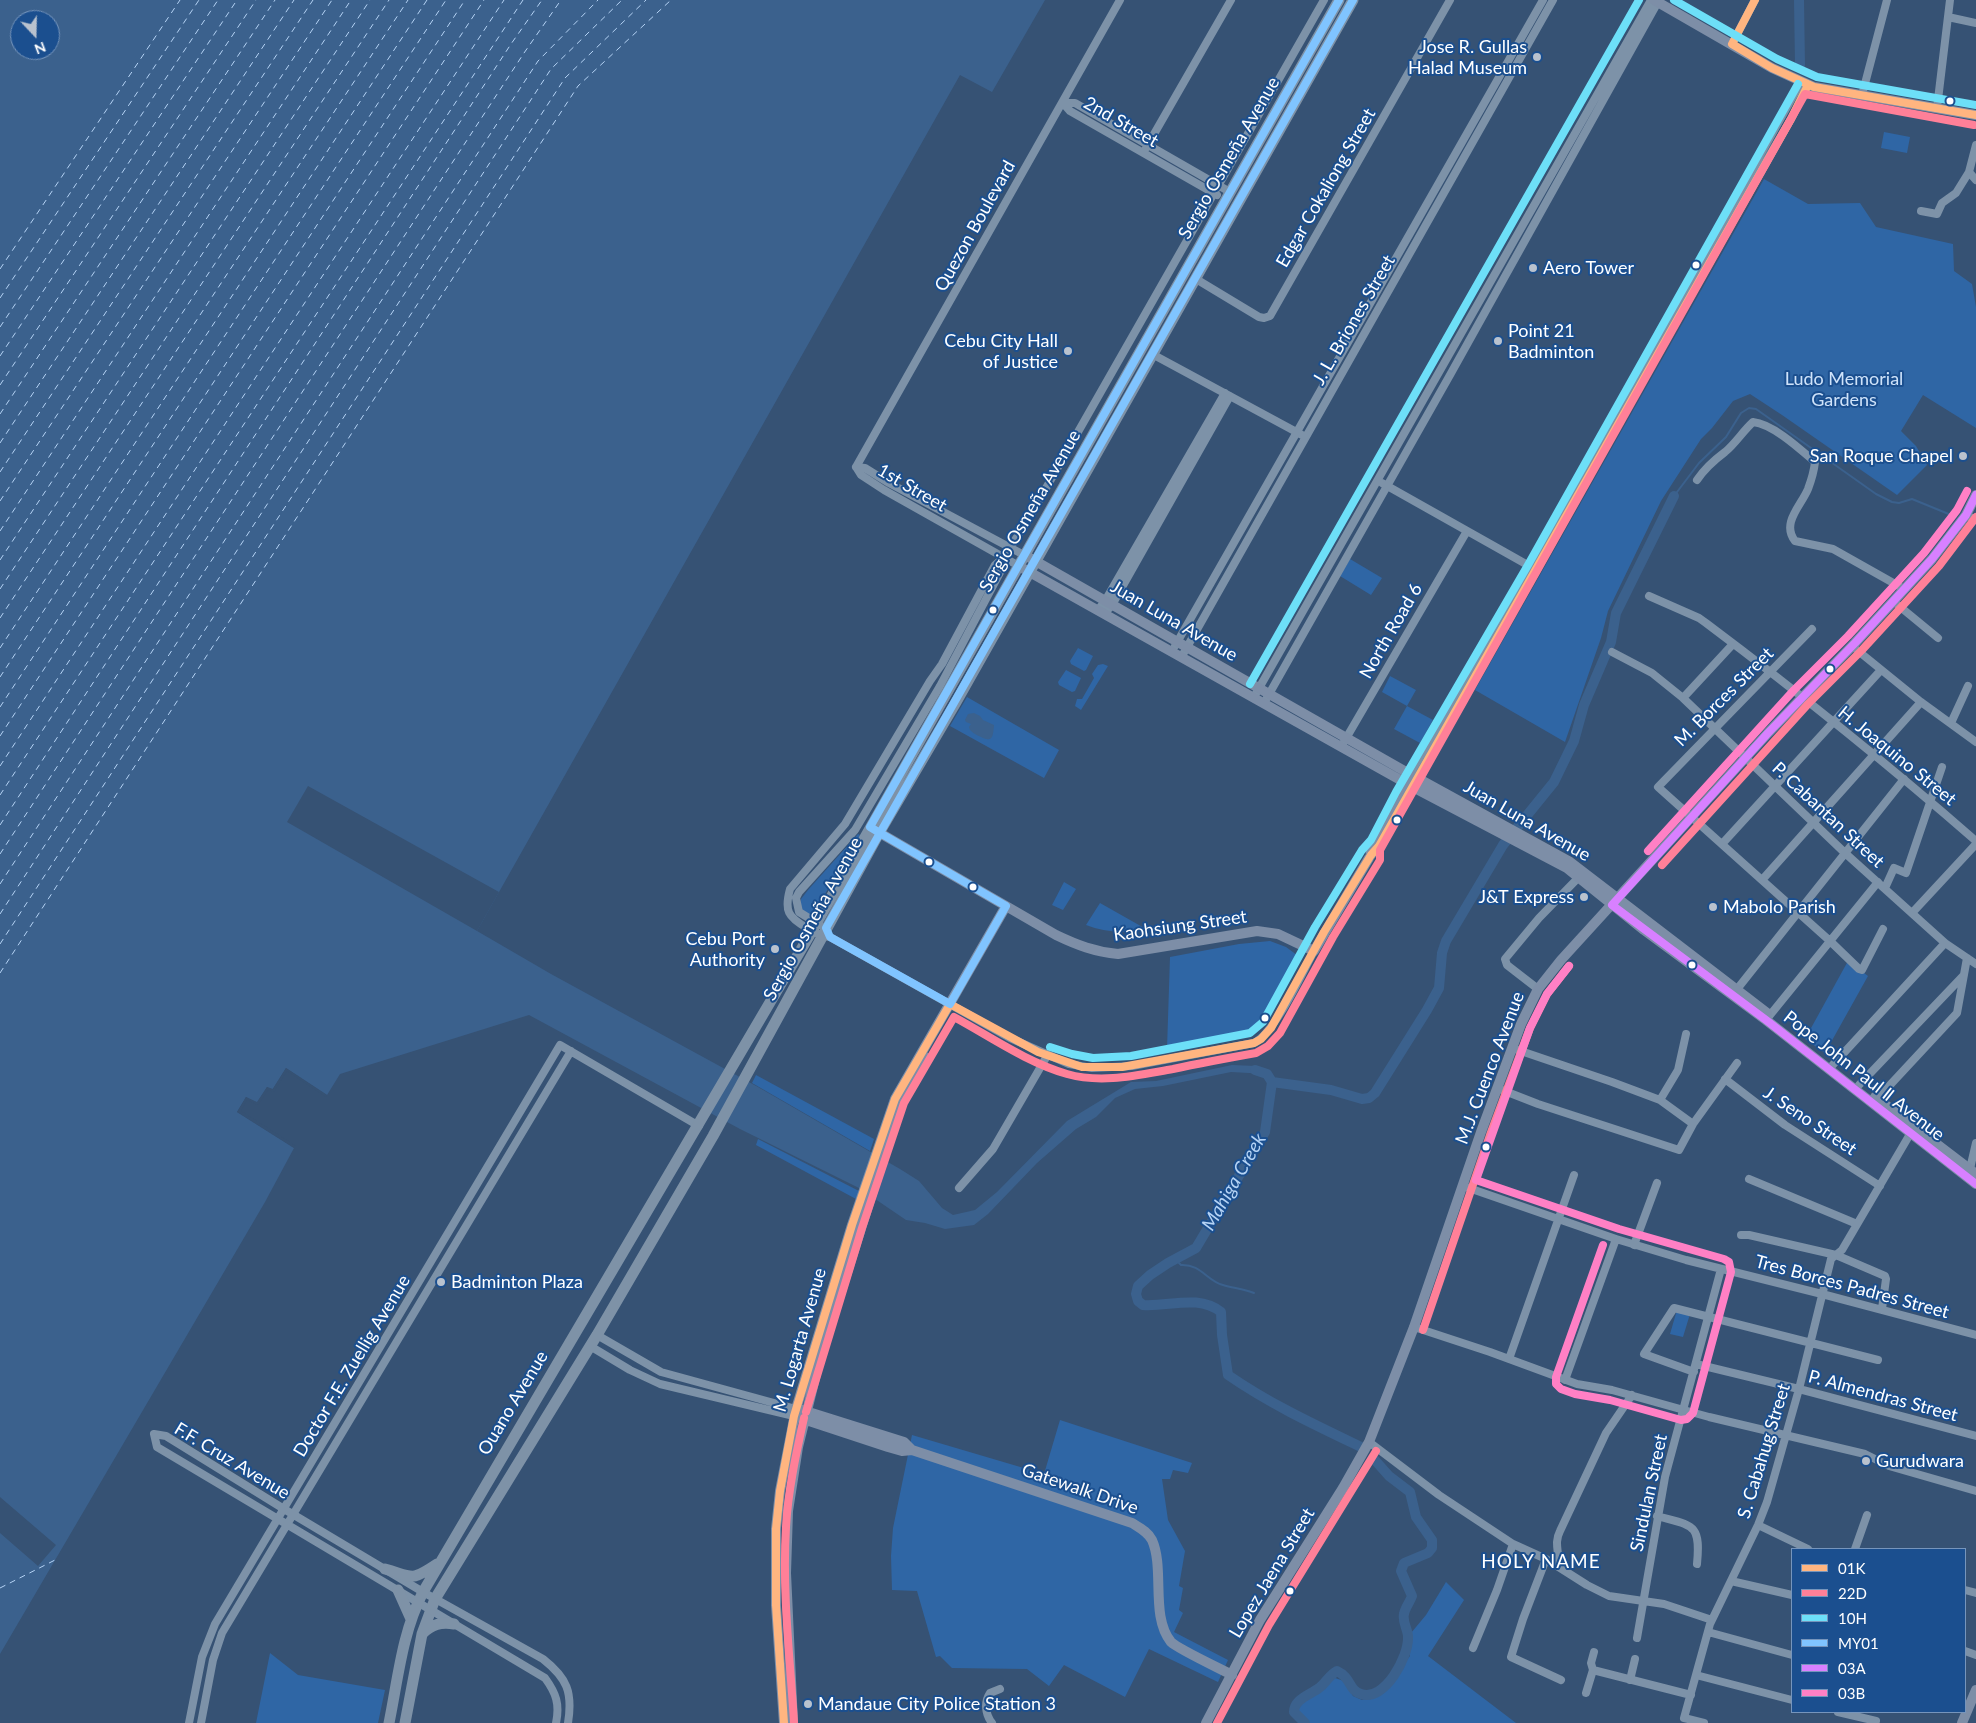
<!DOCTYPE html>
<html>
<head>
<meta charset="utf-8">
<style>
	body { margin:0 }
	#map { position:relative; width:1976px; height:1723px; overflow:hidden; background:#365274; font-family:Lato,sans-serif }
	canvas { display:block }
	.legend { position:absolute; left:1791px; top:1548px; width:175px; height:165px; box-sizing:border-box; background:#1b4f8f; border:1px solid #7695bc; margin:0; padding:6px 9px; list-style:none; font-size:15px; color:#fff }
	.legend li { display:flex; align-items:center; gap:10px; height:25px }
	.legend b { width:25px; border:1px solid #7695bc }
	.north { position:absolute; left:10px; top:10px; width:50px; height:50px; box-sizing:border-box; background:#1b4f8f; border:1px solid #7695bc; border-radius:50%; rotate:159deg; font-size:14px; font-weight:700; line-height:20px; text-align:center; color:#fff }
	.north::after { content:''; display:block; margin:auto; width:18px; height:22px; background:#b9c2ce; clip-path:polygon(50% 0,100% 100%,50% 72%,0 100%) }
</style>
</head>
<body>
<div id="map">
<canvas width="1976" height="1723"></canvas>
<ul class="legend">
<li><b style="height:6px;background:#ffb580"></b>01K</li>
<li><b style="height:6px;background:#ff8098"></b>22D</li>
<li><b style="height:6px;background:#6ddff8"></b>10H</li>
<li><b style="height:6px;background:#80c4ff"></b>MY01</li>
<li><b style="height:6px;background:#d880ff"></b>03A</li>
<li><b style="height:6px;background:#ff80c5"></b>03B</li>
</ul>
<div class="north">N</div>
</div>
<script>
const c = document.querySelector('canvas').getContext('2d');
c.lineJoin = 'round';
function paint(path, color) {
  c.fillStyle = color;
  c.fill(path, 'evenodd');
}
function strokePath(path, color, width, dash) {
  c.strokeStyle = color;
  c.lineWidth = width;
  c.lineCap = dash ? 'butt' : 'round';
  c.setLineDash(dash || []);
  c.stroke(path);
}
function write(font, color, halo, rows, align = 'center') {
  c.font = font + ' Lato,sans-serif';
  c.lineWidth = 4;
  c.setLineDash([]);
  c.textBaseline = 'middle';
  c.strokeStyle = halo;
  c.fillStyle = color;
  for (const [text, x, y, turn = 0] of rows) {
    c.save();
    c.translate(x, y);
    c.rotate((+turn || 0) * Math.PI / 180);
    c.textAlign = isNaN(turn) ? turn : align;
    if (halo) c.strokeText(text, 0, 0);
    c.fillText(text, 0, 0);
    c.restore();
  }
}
paint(new Path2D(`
	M 1884,132 L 1910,137 L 1907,153 L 1881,148 Z
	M 1764,179 L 1808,204 L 1860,203 L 1876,227 L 1953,244 L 1954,271 L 1972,284 L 1976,307 L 1976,428 L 1923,395 L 1901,431 L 1916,446 L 1927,465 L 1897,495 L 1782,415 L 1750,394 L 1733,401 L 1712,428 L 1701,439 L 1661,501 L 1608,611 L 1601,638 L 1565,742 L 1475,690 Z
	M 1350,559 L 1382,578 L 1371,595 L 1340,576 Z
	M 1078,648 L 1093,656 L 1086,670 L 1084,671 L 1071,664 L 1070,661 Z
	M 1103,664 L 1108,666 L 1081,710 L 1075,706 L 1077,699 L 1082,699 L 1094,678 L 1092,674 L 1098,665 Z
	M 1066,670 L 1081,678 L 1075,691 L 1072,692 L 1059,685 L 1058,682 Z
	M 1390,676 L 1416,690 L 1407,706 L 1433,720 L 1420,743 L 1394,729 L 1407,706 L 1382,692 Z
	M 967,697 L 1059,750 L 1044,778 L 950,726 Z
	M 858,834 L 860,835 L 812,916 L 802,911 L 800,906 L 801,899 L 808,890 Z
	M 1064,882 L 1076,889 L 1063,910 L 1052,905 Z
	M 1100,903 L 1146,929 C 1125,933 1106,933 1086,925 Z
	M 1270,941 L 1286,947 L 1301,958 L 1261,1024 L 1251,1033 L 1167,1049 L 1170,957 L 1239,944 Z
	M 1848,961 L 1868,976 L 1825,1053 L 1805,1039 Z
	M 756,1075 L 874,1139 L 870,1151 L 752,1083 Z
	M 758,1139 L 859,1191 L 856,1199 L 756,1145 Z
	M 1677,1310 L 1690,1314 L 1683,1337 L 1670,1334 Z
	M 1060,1420 L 1192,1463 L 1188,1473 L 1173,1470 L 1170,1479 L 1162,1479 L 1168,1520 L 1185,1551 L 1179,1586 L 1183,1588 L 1179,1610 L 1183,1613 L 1174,1632 L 1228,1660 L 1218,1682 L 1149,1649 L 1125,1697 L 1064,1665 L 1049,1686 L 1027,1669 L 952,1668 L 940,1656 L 936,1657 L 917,1591 L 892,1590 L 891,1556 L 893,1528 L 912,1435 L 1044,1474 Z
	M 1446,1582 L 1464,1600 L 1428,1656 L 1516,1723 L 1307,1723 C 1300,1717 1296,1713 1300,1703 L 1335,1678 L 1344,1681 L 1353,1696 L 1362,1700 L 1382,1692 L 1410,1656 L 1407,1648 L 1411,1633 L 1426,1615 Z
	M 270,1653 L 298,1675 L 385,1690 L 378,1723 L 256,1723 Z`), '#2f66a5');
paint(new Path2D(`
	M 0,0 L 1045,0 L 992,92 L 960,75 L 477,931 L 551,974 L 758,1087 L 900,1169 L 919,1181 L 942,1208 L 953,1215 L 975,1210 L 997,1192 L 1067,1121 L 1131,1082 L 1156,1081 L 1232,1065 L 1256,1066 L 1267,1074 L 1231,1072 L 1163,1086 L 1135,1089 L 1115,1098 L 1096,1117 L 1076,1129 L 1037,1163 L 988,1214 L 974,1225 L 945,1229 L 925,1223 L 906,1220 L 859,1188 L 740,1129 L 529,1015 L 340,1074 L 327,1095 L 286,1068 L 272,1090 L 267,1087 L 257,1103 L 246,1097 L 237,1112 L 294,1148 L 265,1202 L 0,1654 ZM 20,20 L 50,20 L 50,50 L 20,50 Z
	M 974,713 L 980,716 L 983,720 L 994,725 C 993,736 993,743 981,737 C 977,735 974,734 970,730 L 969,727 L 971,724 L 966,722 L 965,720 L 968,714 Z`), '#3b618d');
paint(new Path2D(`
	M 308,786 L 499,892 L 477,931 L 287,822 Z
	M 286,1068 L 327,1095 L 326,1097 L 287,1071 L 274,1092 L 268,1090 L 258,1105 L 247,1100 L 241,1111 L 296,1146 L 294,1148 L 237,1112 L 246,1097 L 257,1102 L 267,1087 L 273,1089 Z
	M 0,1497 L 56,1545 L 38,1566 L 0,1533 Z`), '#365274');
strokePath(new Path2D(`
	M 1674,496 L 1699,463 L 1726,437 L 1741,413 L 1749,408 L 1756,409 L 1876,494 L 1892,502 L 1899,503 L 1912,499 L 1956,517
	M 1175,1259 L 1181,1265 C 1201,1264 1207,1281 1223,1285 C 1233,1288 1243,1289 1254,1293`), '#3b618d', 2);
strokePath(new Path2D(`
	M 1799,0 L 1800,65
	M 1255,1070 L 1267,1074 L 1272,1082 L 1265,1132 L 1196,1248 L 1168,1263 L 1150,1275 L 1138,1286 L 1136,1294 L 1138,1301 L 1143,1305 C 1169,1307 1198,1294 1221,1312 L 1222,1335 L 1228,1375 C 1270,1404 1315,1425 1361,1447
	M 1272,1082 L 1331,1090 L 1362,1099 L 1369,1098 L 1375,1093 L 1427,1010 L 1439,988 L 1442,953 L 1446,941 L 1503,845 L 1554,782 L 1574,741 L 1584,705 L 1611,642 L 1616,613 L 1674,496
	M 1305,1723 L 1294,1712 C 1294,1699 1310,1695 1319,1688 C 1326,1683 1329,1675 1337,1671 C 1352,1678 1348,1690 1361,1694 C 1385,1702 1409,1656 1408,1637 C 1408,1629 1402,1622 1404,1614 C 1405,1608 1410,1602 1412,1596 L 1401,1571 L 1404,1563 L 1428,1553 L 1432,1548 L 1432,1540 L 1416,1517 L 1410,1492 L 1389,1476 L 1373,1458`), '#3b618d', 10);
strokePath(new Path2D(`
	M 0,269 L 180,0
	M 0,298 L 199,0
	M 0,327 L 218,0
	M 0,356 L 237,0
	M 0,385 L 256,0
	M 0,414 L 275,0
	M 0,443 L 294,0
	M 0,472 L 313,0
	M 0,501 L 332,0
	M 0,531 L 351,0
	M 0,560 L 370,0
	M 0,589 L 389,0
	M 0,618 L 408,0
	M 0,648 L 427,0
	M 0,677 L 446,0
	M 0,707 L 465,0
	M 0,736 L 484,0
	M 0,766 L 504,0
	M 0,795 L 523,0
	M 0,825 L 511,44 L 542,0
	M 0,854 L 524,53 L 561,0
	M 0,884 L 538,61 L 598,0
	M 0,914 L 551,69 L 622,0
	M 0,944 L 565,78 L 646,0
	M 0,973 L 578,86 L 671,0
	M 0,1588 L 57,1559`), '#b5d3f5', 1, [6, 5]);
strokePath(new Path2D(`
	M 1948,17 L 1976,23
	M 1732,44 L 1755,0
	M 1862,95 L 1887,0
	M 1063,103 L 1075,103 L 1230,192
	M 1063,103 L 1070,111 L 1217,195
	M 1937,108 L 1950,0
	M 1146,148 L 1231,0
	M 1969,172 L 1976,180
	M 1921,211 L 1937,214 L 1942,203 L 1956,193 L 1969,172 L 1976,145
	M 1196,279 L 1259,317 L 1264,318 L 1270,316 L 1450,0
	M 1152,354 L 1302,435
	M 856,467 L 1120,0
	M 856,467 L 861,475 L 884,490 L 1019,566
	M 856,467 L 865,468 L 889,483 L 1024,555
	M 1697,480 C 1705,468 1713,461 1725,452 C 1735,444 1743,431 1753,422 C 1773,424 1800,449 1815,462 C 1814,471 1811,481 1808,489 C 1801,506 1781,523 1795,541 L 1833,549 L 1904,589
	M 1382,483 L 1533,568
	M 1966,515 L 1976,520
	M 1649,596 L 1699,618 L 1706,623 C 1798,692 1889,765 1976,841
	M 1893,601 L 1938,638
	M 1098,610 L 1105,601 L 1225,393
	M 1104,614 L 1112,605 L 1230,396
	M 1812,629 L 1658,787 L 1830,941 L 1859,969 L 1862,970 L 1883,929
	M 1175,646 L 1543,0
	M 1852,646 L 1921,702 L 1976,742
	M 1612,652 L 1652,673 L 1683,698 L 1845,853 L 1945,943 L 1976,964
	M 1182,656 L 1553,0
	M 1254,697 L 1651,0
	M 1683,698 L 1733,644
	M 1264,703 L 1450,375 L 1659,0
	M 1951,723 L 1968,686
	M 1341,747 L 1467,531
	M 1410,774 L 1530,567 L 1801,82
	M 1417,778 L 1537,570 L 1756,178 L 1791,119 L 1808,85
	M 1722,844 L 1881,670
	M 1762,880 L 1921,702
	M 1885,888 L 1894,868 L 1906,873 L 1942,767
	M 1912,913 L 1976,844
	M 820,925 L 799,912 L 796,898 L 799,892 L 855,830 L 940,686 L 1003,567 L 1003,558
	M 1314,951 C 1302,973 1275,1033 1254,1043 L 1132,1066 L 1092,1068 L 1069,1064 L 1010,1038 L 830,937 C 821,936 815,933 807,928 C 788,917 784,911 790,889 L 845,824 L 930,681 L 942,664 L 995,565 L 1003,558 L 1025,525 L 1324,0
	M 1538,989 L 1507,965 L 1505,959 L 1539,918 L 1579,877
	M 1734,993 L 1904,779
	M 1766,1020 L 1878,882
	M 1512,1048 L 1612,1082 L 1660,1100 L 1693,1124
	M 1829,1069 L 1945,943
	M 1725,1079 L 1785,1125 L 1880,1186
	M 1859,1085 L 1963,976
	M 1497,1088 L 1538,1104 L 1679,1150 L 1693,1124 L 1737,1063
	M 1877,1099 L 1957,1013 L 1967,958
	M 1660,1100 L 1678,1070 L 1686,1034
	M 1969,1173 L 1976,1143
	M 1749,1179 L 1857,1224
	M 1463,1186 L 1616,1239 L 1686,1260 L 1822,1294 L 1976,1335
	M 959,1188 L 993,1149 L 1047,1056
	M 1741,1235 L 1749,1235 L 1836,1255 L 1885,1276 L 1886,1279 L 1882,1309
	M 1634,1245 L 1657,1183
	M 1414,1327 L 1490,1352 L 1577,1384 L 1612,1390 L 1709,1417 L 1865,1454 L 1889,1466 L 1976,1491
	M 597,1335 L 661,1372 L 796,1409
	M 590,1346 L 630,1370 L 660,1384 L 794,1416
	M 1509,1359 L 1574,1175
	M 1696,1364 L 1799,1389 L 1976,1436
	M 1694,1372 L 1644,1354 L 1674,1308 L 1878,1360
	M 1565,1380 L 1616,1239
	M 1369,1442 L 1439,1495 L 1513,1544 L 1546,1559 L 1587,1585 L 1609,1596 L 1664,1604 L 1712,1620
	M 1657,1516 C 1693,1526 1701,1523 1697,1564
	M 1758,1525 L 1808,1549
	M 1855,1549 L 1867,1515
	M 1546,1559 L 1523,1619 L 1511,1657 L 1561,1680
	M 1557,1566 C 1561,1553 1553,1545 1560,1531 L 1606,1433 L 1632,1395
	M 1731,1581 L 1792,1595
	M 1965,1590 L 1976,1593
	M 1708,1632 L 1792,1655
	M 1637,1638 L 1665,1477 L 1721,1269
	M 1473,1648 L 1497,1590 L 1513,1544
	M 1965,1651 L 1976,1655
	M 1593,1670 L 1691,1695
	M 1696,1675 L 1792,1700
	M 1630,1680 L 1635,1659
	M 1586,1693 L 1593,1670 L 1591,1663 L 1594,1652
	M 1838,1712 L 1876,1721
	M 189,1723 L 202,1657 L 215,1624 L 560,1045 L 699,1126
	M 201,1723 L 213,1660 L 222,1633 L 571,1051
	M 556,1723 C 560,1704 556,1693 545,1678 L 157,1447 L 154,1434 L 166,1436 L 284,1509 L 423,1592 L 543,1659 C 567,1678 573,1692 568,1723
	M 992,1723 C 985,1714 984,1702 990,1693 L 1000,1689
	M 1704,1723 L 1684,1718 L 1710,1624 L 1758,1525 L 1767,1502 L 1799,1389 L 1831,1259 L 1842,1250 L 1913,1129`), '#7d92a8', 8);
strokePath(new Path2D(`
	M 1654,0 L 1772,68 L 1814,87 L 1976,115
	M 1030,558 L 1401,769 L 1570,862 L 1767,1013
	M 1024,569 L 1411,786 L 1567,868 L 1644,930 L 1766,1020 L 1976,1184
	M 873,829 L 1056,935 C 1077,945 1095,952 1118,954 L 1257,931 L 1278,934 L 1314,951 L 1369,858
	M 1371,855 L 1370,848 L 1409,777
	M 1875,1097 L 1976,1174
	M 799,1409 L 904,1442 L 912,1450
	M 797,1417 L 888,1447 L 902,1451 L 912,1450 L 1132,1523 C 1140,1528 1148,1532 1152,1540 C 1165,1569 1150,1616 1171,1642 C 1178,1649 1221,1669 1232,1675
	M 784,1723 L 776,1605 L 776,1529 L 780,1491 L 796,1409 L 852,1225 L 895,1099 L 1006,906
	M 793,1723 L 786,1573 L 788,1511 L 798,1447 L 820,1358 L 894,1124 L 901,1104 L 925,1057
	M 1206,1723 L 1260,1620 L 1343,1488 L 1369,1442 L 1414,1327 L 1481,1132 L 1521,1024 L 1538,989 L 1561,960 L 1768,733 L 1855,643 L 1932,559 L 1966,515 L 1976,495
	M 1962,1723 L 1976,1690`), '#7d8ea7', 10);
strokePath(new Path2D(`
	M 385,1569 C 414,1577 410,1582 437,1564
	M 398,1590 L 411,1619
	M 422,1634 C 432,1624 441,1622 454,1624
	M 389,1723 C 398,1679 402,1633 423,1592 L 812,931 L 1339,0
	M 405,1723 L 422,1634 L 435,1599 L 597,1335 L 713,1136 L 879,833 L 955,704 L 1353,0`), '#7e92a7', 11);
strokePath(new Path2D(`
	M 1755,0 L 1732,44 L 1772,68 L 1814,87 L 1976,115
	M 950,1004 L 1038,1052 L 1082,1067 L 1122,1067 L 1254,1043 L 1261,1039 L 1271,1028 L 1324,932 L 1371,855 L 1379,846 L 1791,119 L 1808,85
	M 784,1723 L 776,1605 L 776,1529 L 780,1491 L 794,1416 L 852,1225 L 895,1099 L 950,1004`), '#ffb580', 8);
strokePath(new Path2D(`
	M 1662,865 L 1808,704 L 1862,650 L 1939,566 L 1976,517
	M 1423,1330 L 1490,1135 L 1530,1028 L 1547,994 L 1569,966
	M 806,1412 L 862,1228 L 904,1103 L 954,1017 C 991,1037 1026,1062 1067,1074 C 1102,1084 1138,1075 1173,1069 C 1201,1063 1228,1058 1256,1053 L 1268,1046 L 1280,1033 L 1333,937 L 1380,860 L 1380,850 L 1805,94 L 1974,125
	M 794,1722 C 790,1658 782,1592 786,1527 C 788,1491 796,1454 804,1418
	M 1217,1723 L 1269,1625 L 1376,1451`), '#ff8098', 8);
strokePath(new Path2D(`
	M 1674,0 L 1777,59 L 1817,77 L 1976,105
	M 1250,684 L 1639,0
	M 1050,1047 L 1072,1054 L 1093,1058 L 1131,1056 L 1250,1033 L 1263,1022 L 1315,927 L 1362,850 L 1371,840 L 1396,792 L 1528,565 L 1798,84`), '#6ddff8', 8);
strokePath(new Path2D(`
	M 880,833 L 1006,906 L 950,1004 L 830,937 L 826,928 Z
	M 880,833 L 870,827 L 1339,0
	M 880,833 L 1353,0`), '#80c4ff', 8);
strokePath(new Path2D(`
	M 1976,495 L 1966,515 L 1932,559 L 1855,643 L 1768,733 L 1612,905 L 1766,1020 L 1976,1184`), '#d880ff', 8);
strokePath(new Path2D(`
	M 1648,851 L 1794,690 L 1848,636 L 1924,553 L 1957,510 L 1967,491
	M 1569,966 L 1547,994 L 1530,1028 L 1476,1180 L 1619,1229 L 1724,1259 L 1729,1262 L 1731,1272 L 1693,1413 L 1687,1419 L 1681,1420 L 1610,1400 L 1575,1394 L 1561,1389 L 1556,1384 L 1556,1377 L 1603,1245`), '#ff80c5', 8);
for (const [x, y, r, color] of [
	[1537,57,5,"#b9c2ce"],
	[1950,101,4.5,"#fff"],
	[1696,265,4.5,"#fff"],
	[1533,268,5,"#b9c2ce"],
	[1498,341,5,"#b9c2ce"],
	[1068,351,5,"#b9c2ce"],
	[1963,456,5,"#b9c2ce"],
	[993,610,4.5,"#fff"],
	[1830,669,4.5,"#fff"],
	[1397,820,4.5,"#fff"],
	[929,862,4.5,"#fff"],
	[973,887,4.5,"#fff"],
	[1584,897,5,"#b9c2ce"],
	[1713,907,5,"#b9c2ce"],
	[775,949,5,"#b9c2ce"],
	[1692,965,4.5,"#fff"],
	[1265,1018,4.5,"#fff"],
	[1486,1147,4.5,"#fff"],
	[441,1282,5,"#b9c2ce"],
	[1866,1461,5,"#b9c2ce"],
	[1290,1591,4.5,"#fff"],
	[808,1704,5,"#b9c2ce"]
]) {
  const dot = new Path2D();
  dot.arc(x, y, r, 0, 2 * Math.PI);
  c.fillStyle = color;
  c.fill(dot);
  strokePath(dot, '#1b4f8f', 2);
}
write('18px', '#fff', '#1b4f8f', [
	["Jose R. Gullas",1527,47,"right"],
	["Halad Museum",1527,68,"right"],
	["Aero Tower",1543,268],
	["Point 21",1508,331],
	["Badminton",1508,352],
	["Cebu City Hall",1058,341,"right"],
	["of Justice",1058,362,"right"],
	["San Roque Chapel",1953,456,"right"],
	["J&T Express",1574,897,"right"],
	["Mabolo Parish",1723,907],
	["Cebu Port",765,939,"right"],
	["Authority",765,960,"right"],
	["Badminton Plaza",451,1282],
	["Gurudwara",1876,1461],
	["Mandaue City Police Station 3",818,1704]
], 'left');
write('18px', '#fff', '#1b4f8f', [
	["2nd Street",1121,122,30],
	["Sergio Osmeña Avenue",1229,158,-60],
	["Edgar Cokaliong Street",1326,188,-60],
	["Quezon Boulevard",975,226,-61],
	["J. L. Briones Street",1354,320,-60],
	["1st Street",912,488,30],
	["Sergio Osmeña Avenue",1030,511,-60],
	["Juan Luna Avenue",1174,621,30],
	["North Road 6",1391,631,-60],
	["M. Borces Street",1724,697,-45],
	["H. Joaquino Street",1897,756,39],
	["P. Cabantan Street",1828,815,43],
	["Juan Luna Avenue",1527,821,30],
	["Sergio Osmeña Avenue",813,919,-61],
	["Kaohsiung Street",1180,926,-8],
	["M.J. Cuenco Avenue",1490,1068,-69],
	["Pope John Paul Ⅱ Avenue",1864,1076,38],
	["J. Seno Street",1810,1121,34],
	["Tres Borces Padres Street",1852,1287,15],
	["M. Logarta Avenue",800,1340,-74],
	["Doctor F.E. Zuellig Avenue",352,1366,-59],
	["P. Almendras Street",1883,1396,15],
	["Ouano Avenue",513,1403,-59],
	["S. Cabahug Street",1764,1451,-73],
	["F.F. Cruz Avenue",232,1461,31],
	["Gatewalk Drive",1080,1489,19],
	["Sindulan Street",1649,1493,-78],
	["Lopez Jaena Street",1272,1573,-59]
]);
write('18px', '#cfe3fa', '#1b4f8f', [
	["Ludo Memorial",1844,379],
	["Gardens",1844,400]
]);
write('italic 19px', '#b5d3f5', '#1b4f8f', [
	["Mahiga Creek",1234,1182,-60]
]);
c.letterSpacing = '1px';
write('19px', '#fff', '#1b4f8f', [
	["HOLY NAME",1541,1562]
]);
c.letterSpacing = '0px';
</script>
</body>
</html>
